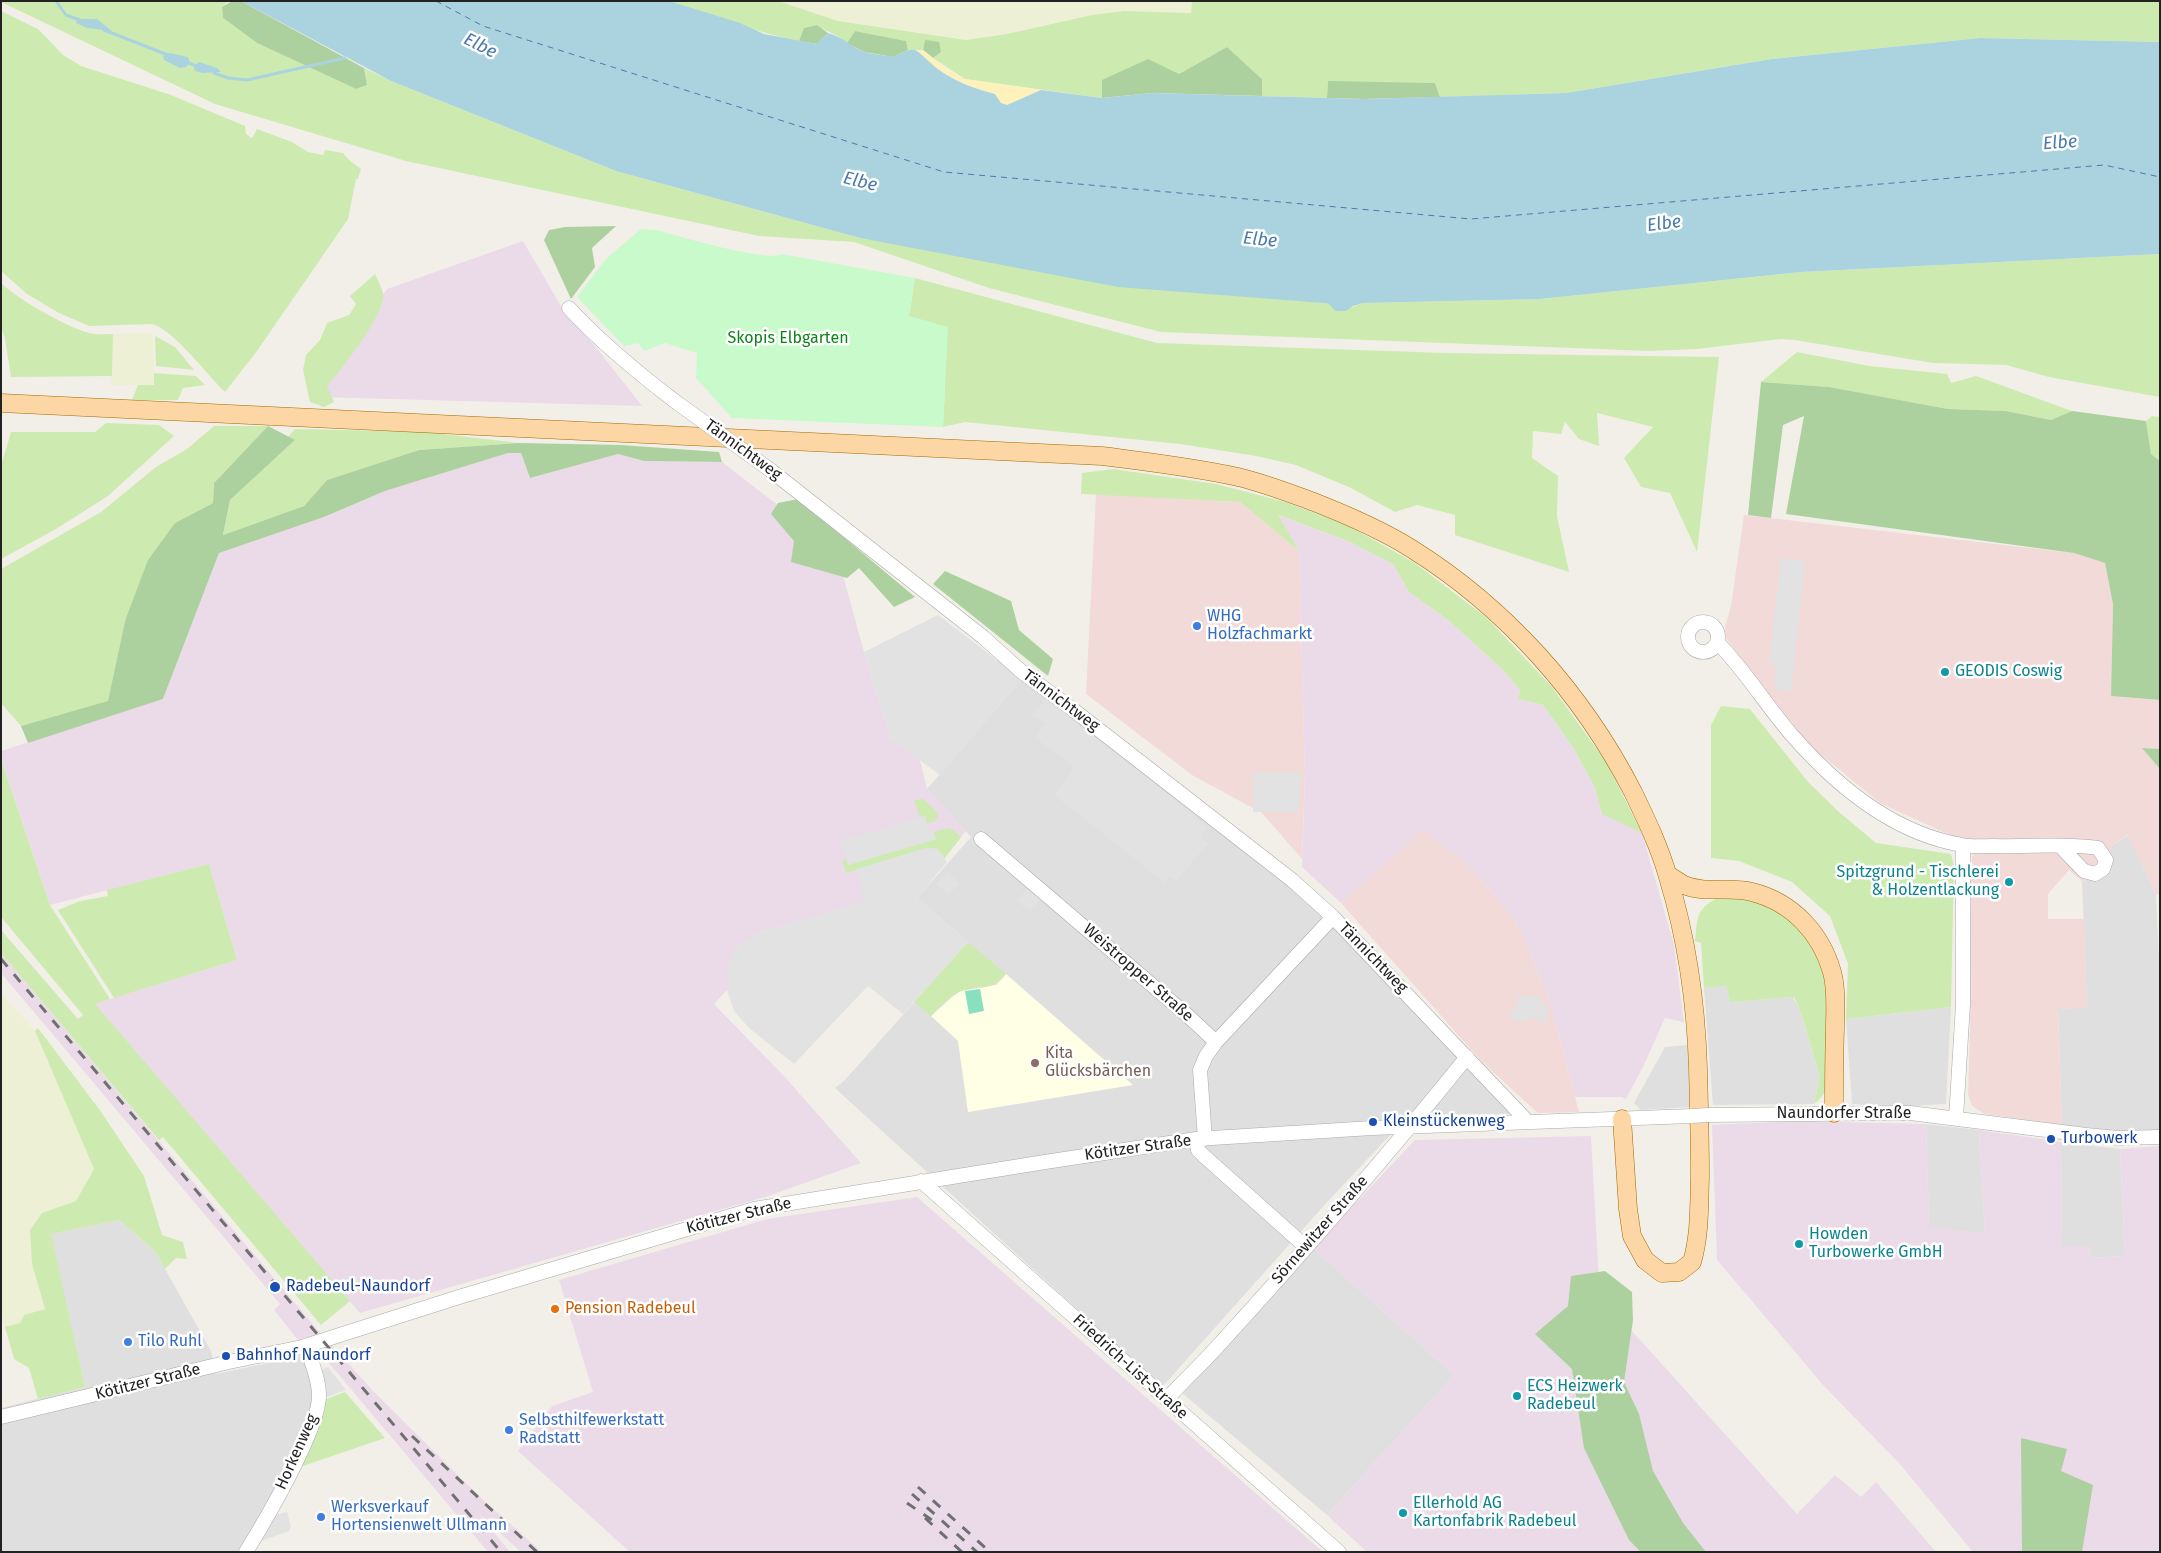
<!DOCTYPE html>
<html>
<head>
<meta charset="utf-8">
<style>
	body { margin:0 }
	#map { position:relative; width:2161px; height:1553px; overflow:hidden; background:#f2efe9; font-family:"Fira Sans",sans-serif }
	canvas { display:block }
	.frame { position:absolute; inset:0; border:2px solid #222; pointer-events:none }
</style>
</head>
<body>
<div id="map">
<canvas width="2161" height="1553"></canvas>
<div class="frame"></div>
</div>
<script>
const c = document.querySelector('canvas').getContext('2d');
c.lineJoin = 'round';
function paint(path, color) {
  c.fillStyle = color;
  c.fill(path, 'evenodd');
}
function strokePath(path, color, width, dash) {
  c.strokeStyle = color;
  c.lineWidth = width;
  c.lineCap = dash ? 'butt' : 'round';
  c.setLineDash(dash || []);
  c.stroke(path);
}
function write(font, color, halo, rows, align = 'center') {
  c.font = font + ' "Fira Sans",sans-serif';
  c.lineWidth = 5;
  c.setLineDash([]);
  c.textBaseline = 'middle';
  c.strokeStyle = halo;
  c.fillStyle = color;
  for (const [text, x, y, turn = 0] of rows) {
    c.save();
    c.translate(x, y);
    c.rotate((+turn || 0) * Math.PI / 180);
    c.textAlign = isNaN(turn) ? turn : align;
    if (halo) c.strokeText(text, 0, 0);
    c.fillText(text, 0, 0);
    c.restore();
  }
}
paint(new Path2D(`
	M 1022,679 L 1313,893 L 1513,1114 L 1409,1115 L 1329,1200 L 1162,1387 L 835,1088 L 844,1081 L 968,942 L 917,898 L 971,837 L 927,789 Z
	M 2129,835 L 2156,895 L 2160,984 L 2160,1135 L 2120,1140 L 2062,1125 L 2058,1009 L 2087,1007 L 2082,881 L 2110,874 L 2111,846 Z
	M 1726,984 L 1730,1002 L 1793,997 L 1801,1013 L 1820,1077 L 1814,1104 L 1713,1105 L 1704,988 Z
	M 1951,1007 L 1946,1104 L 1894,1107 L 1852,1104 L 1846,1019 Z
	M 1688,1045 L 1690,1107 L 1641,1110 L 1634,1103 L 1665,1047 Z
	M 1926,1124 L 1979,1130 L 1985,1234 L 1929,1227 Z
	M 2061,1142 L 2120,1149 L 2125,1256 L 2090,1258 L 2089,1246 L 2062,1246 Z
	M 119,1220 L 155,1251 L 211,1351 L 216,1374 L 305,1355 L 315,1391 L 313,1412 L 244,1552 L 1,1552 L 1,1408 L 85,1387 L 50,1234 Z
	M 1313,1248 L 1454,1375 L 1327,1515 L 1182,1393 Z`), '#e0dfdf');
paint(new Path2D(`
	M 1096,494 L 1240,502 L 1299,551 L 1305,775 L 1302,859 L 1262,813 L 1192,775 L 1086,694 Z
	M 1744,515 L 2074,553 L 2105,563 L 2113,604 L 2111,696 L 2160,700 L 2160,749 L 2143,748 L 2160,769 L 2160,894 L 2156,895 L 2128,835 L 2111,846 L 2111,874 L 2082,881 L 2069,870 L 2048,894 L 2048,919 L 2084,919 L 2087,1008 L 2058,1009 L 2062,1125 L 1985,1114 L 1972,1106 L 1968,1095 L 1970,1031 L 1971,871 L 1974,841 L 1943,832 L 1880,803 L 1814,749 L 1775,705 L 1723,634 L 1731,606 Z
	M 1423,829 L 1456,855 L 1470,868 L 1508,910 L 1525,939 L 1551,1006 L 1579,1112 L 1538,1113 L 1482,1062 L 1341,903 Z`), '#f2dad9');
paint(new Path2D(`
	M 523,241 L 565,313 L 595,346 L 642,406 L 319,397 L 311,392 L 387,289 Z
	M 508,453 L 521,453 L 530,478 L 618,454 L 644,461 L 722,462 L 836,550 L 864,652 L 891,739 L 920,760 L 927,789 L 966,831 L 944,859 L 865,902 L 758,933 L 727,971 L 727,990 L 714,1004 L 783,1075 L 861,1163 L 768,1196 L 360,1313 L 94,1004 L 237,960 L 209,864 L 50,905 L 1,759 L 1,751 L 163,699 L 219,553 L 324,517 L 385,491 Z
	M 1277,515 L 1348,541 L 1393,564 L 1409,592 L 1448,620 L 1503,670 L 1520,690 L 1518,699 L 1543,705 L 1574,749 L 1595,788 L 1602,813 L 1642,833 L 1674,945 L 1684,1022 L 1665,1018 L 1643,1067 L 1626,1099 L 1621,1097 L 1575,1097 L 1551,1006 L 1525,939 L 1508,910 L 1470,868 L 1456,855 L 1423,830 L 1341,903 L 1302,867 L 1305,775 L 1299,551 Z
	M 1,953 L 316,1328 L 375,1393 L 484,1501 L 542,1552 L 521,1552 L 479,1514 L 510,1552 L 488,1552 L 307,1337 L 298,1340 L 274,1310 L 280,1304 L 1,973 Z
	M 1795,1121 L 1926,1124 L 1929,1226 L 1985,1234 L 1979,1130 L 2061,1142 L 2062,1246 L 2089,1246 L 2090,1258 L 2125,1256 L 2120,1149 L 2160,1146 L 2160,1552 L 1973,1552 L 1898,1462 L 1824,1386 L 1717,1260 L 1712,1125 Z
	M 1591,1136 L 1601,1316 L 1633,1332 L 1797,1514 L 1835,1475 L 1861,1497 L 1876,1482 L 1936,1552 L 1367,1552 L 1327,1515 L 1454,1375 L 1313,1248 L 1415,1140 Z
	M 917,1197 L 1323,1552 L 630,1552 L 518,1451 L 552,1406 L 593,1392 L 559,1280 L 767,1219 Z`), '#ebdbe8');
paint(new Path2D(`
	M 1006,974 L 1133,1085 L 968,1112 L 958,1041 L 931,1016 L 953,996 L 961,991 L 996,985 Z`), '#ffffe5');
paint(new Path2D(`
	M 778,1 L 1192,1 L 1192,13 L 1124,11 L 1092,15 L 1007,34 L 966,40 L 838,21 Z
	M 153,333 L 155,385 L 111,385 L 113,334 Z
	M 1,993 L 35,1031 L 94,1169 L 76,1201 L 42,1213 L 32,1264 L 45,1309 L 24,1315 L 20,1323 L 5,1327 L 1,1313 Z`), '#eef0d5');
paint(new Path2D(`
	M 229,1 L 222,7 L 223,18 L 257,43 L 356,89 L 367,85 L 364,68 L 391,81 L 616,171 L 860,238 L 1323,303 L 1329,304 L 1333,308 L 1349,308 L 1363,303 L 1540,299 L 1801,272 L 2160,254 L 2160,397 L 2049,377 L 2006,365 L 1933,363 L 1795,340 L 1781,339 L 1697,349 L 1649,351 L 1161,332 L 989,288 L 854,242 L 759,236 L 406,161 L 215,104 L 1,2 Z
	M 669,1 L 778,1 L 838,21 L 966,40 L 1007,34 L 1092,15 L 1124,11 L 1191,13 L 1192,1 L 2160,1 L 2160,42 L 1980,38 L 1772,59 L 1566,93 L 1440,97 L 1435,83 L 1328,82 L 1327,98 L 1262,96 L 1262,79 L 1227,47 L 1179,74 L 1102,80 L 1102,98 L 965,79 L 933,58 L 941,52 L 925,40 L 923,50 L 908,50 L 906,41 L 855,31 L 847,43 C 838,34 828,33 817,25 L 804,28 L 799,41 C 754,32 712,15 669,1 Z
	M 1,11 L 38,29 L 63,55 L 81,66 L 171,95 L 245,126 L 246,134 L 252,138 L 257,129 L 292,142 L 308,152 L 323,155 L 325,150 L 343,153 L 349,160 L 361,169 L 358,179 L 356,179 L 348,219 L 257,351 L 225,392 C 207,375 173,329 152,324 L 89,326 L 59,313 L 27,294 L 1,271 Z
	M 375,274 C 377,280 384,290 383,296 C 383,317 342,369 327,386 L 334,402 L 324,407 L 310,402 L 303,370 L 306,355 L 320,340 L 327,323 L 349,315 L 356,304 L 350,296 Z
	M 915,278 L 1157,343 L 1445,353 L 1719,357 L 1697,552 L 1670,493 L 1641,487 L 1624,458 L 1653,427 L 1597,413 L 1599,446 L 1579,439 L 1565,422 L 1561,434 L 1533,431 L 1532,458 L 1558,476 L 1557,516 L 1569,572 L 1455,535 L 1455,515 L 1417,505 L 1395,512 L 1351,488 L 1296,465 L 1256,456 L 1180,444 L 965,422 L 943,427 L 945,387 L 909,316 Z
	M 1,283 C 19,300 65,326 89,333 C 96,335 106,334 113,334 L 112,376 L 11,377 L 5,338 L 1,327 Z
	M 155,336 L 175,347 L 194,370 L 156,366 Z
	M 1797,352 L 1869,366 L 1947,374 L 1951,383 L 1976,376 L 2072,411 L 2051,420 L 2006,411 L 1948,409 L 1828,387 L 1761,382 Z
	M 154,373 L 196,376 L 205,385 L 183,388 L 178,400 L 132,400 L 138,385 L 154,385 Z
	M 2152,416 L 2160,417 L 2160,461 L 2151,454 L 2146,421 Z
	M 106,423 L 159,425 L 174,436 L 108,496 L 56,529 L 1,559 L 1,466 L 11,432 L 95,432 Z
	M 214,426 L 268,426 L 214,483 L 213,503 L 175,523 L 125,621 L 108,702 L 21,726 L 1,703 L 1,569 L 101,512 L 156,467 L 187,449 Z
	M 295,429 L 426,432 L 519,443 L 419,450 L 327,480 L 304,506 L 223,535 L 230,500 L 294,441 L 288,437 Z
	M 1113,469 L 1216,484 L 1285,502 L 1345,524 L 1415,563 L 1487,618 L 1552,687 L 1606,762 L 1642,833 L 1602,814 L 1595,788 L 1574,749 L 1543,705 L 1518,699 L 1520,690 L 1503,670 L 1448,620 L 1409,592 L 1393,564 L 1348,541 L 1278,515 L 1299,551 L 1240,502 L 1081,494 L 1082,473 Z
	M 1721,706 L 1750,709 L 1808,782 L 1839,812 L 1876,843 L 1951,854 L 1954,866 L 1951,1007 L 1846,1019 L 1848,964 L 1830,916 L 1792,882 L 1739,861 L 1711,858 L 1711,725 Z
	M 1,759 L 50,905 L 110,999 L 95,1004 L 350,1301 L 321,1325 L 163,1137 L 159,1140 L 1,953 L 1,930 L 78,1019 L 83,1015 L 1,917 Z
	M 923,799 L 935,810 L 938,816 L 935,821 L 927,824 L 925,816 L 920,817 L 914,800 Z
	M 948,828 L 954,830 L 961,837 L 944,859 L 938,849 L 926,848 L 846,873 L 843,863 L 844,859 L 846,858 L 848,865 L 936,839 L 934,832 Z
	M 209,864 L 237,960 L 114,998 L 58,910 L 80,901 L 108,896 L 107,890 Z
	M 1719,897 C 1731,898 1746,896 1757,899 C 1768,902 1781,912 1790,919 C 1831,955 1829,994 1829,1045 C 1829,1069 1834,1089 1814,1104 L 1820,1077 L 1801,1013 L 1794,997 L 1730,1002 L 1726,985 L 1704,988 L 1701,943 L 1695,941 C 1698,916 1695,910 1719,897 Z
	M 968,942 L 1006,974 C 988,994 982,983 961,991 C 949,996 940,1008 931,1016 L 914,1002 Z
	M 38,1028 L 99,1109 L 144,1176 L 162,1235 L 183,1242 L 187,1259 L 176,1258 L 165,1269 L 155,1251 L 119,1220 L 51,1234 L 85,1387 L 38,1399 L 29,1368 L 14,1359 L 5,1327 L 20,1323 L 24,1315 L 45,1309 L 32,1264 L 30,1230 L 42,1213 L 76,1201 L 94,1169 L 35,1031 Z
	M 345,1392 L 385,1438 L 297,1468 L 324,1400 Z`), '#cdebb0');
paint(new Path2D(`
	M 232,1 L 241,1 L 364,68 L 367,85 L 356,89 L 257,43 L 223,18 L 222,7 Z
	M 817,25 L 828,33 L 817,44 L 799,41 L 804,28 Z
	M 855,31 L 906,41 L 908,50 L 893,57 L 864,52 L 847,43 Z
	M 925,40 L 939,42 L 941,52 L 933,58 L 923,50 Z
	M 1227,47 L 1262,79 L 1262,96 L 1152,93 L 1102,98 L 1102,80 L 1148,59 L 1179,74 Z
	M 1328,81 L 1435,83 L 1440,97 L 1364,99 L 1327,98 Z
	M 616,226 L 592,248 L 595,267 L 571,299 L 544,240 L 549,230 L 565,227 Z
	M 1761,382 L 1829,387 L 1948,409 L 2006,411 L 2051,420 L 2072,411 L 2146,421 L 2151,454 L 2160,461 L 2160,700 L 2111,696 L 2113,604 L 2105,563 L 2074,553 L 1786,514 L 1804,416 L 1783,425 L 1771,518 L 1748,515 Z
	M 268,426 L 295,440 L 230,500 L 223,535 L 304,506 L 327,480 L 419,450 L 519,443 L 621,445 L 719,452 L 722,462 L 644,461 L 618,454 L 530,478 L 521,453 L 508,453 L 385,491 L 324,517 L 219,553 L 163,699 L 28,743 L 21,726 L 108,701 L 125,621 L 148,560 L 175,523 L 213,503 L 214,483 Z
	M 798,499 L 915,597 L 894,607 L 859,568 L 847,578 L 791,562 L 794,541 L 771,514 L 778,503 Z
	M 945,571 L 1011,601 L 1019,630 L 1053,659 L 1048,676 L 933,584 Z
	M 2142,748 L 2160,749 L 2160,769 Z
	M 1605,1271 L 1632,1292 L 1633,1320 L 1624,1382 L 1639,1414 L 1653,1471 L 1683,1523 L 1706,1552 L 1641,1552 L 1629,1540 L 1584,1448 L 1572,1369 L 1535,1334 L 1568,1306 L 1571,1276 Z
	M 2021,1438 L 2067,1449 L 2061,1471 L 2093,1485 L 2082,1552 L 2022,1552 Z`), '#add19e');
paint(new Path2D(`
	M 923,50 L 944,67 L 965,79 L 1041,90 L 1007,105 L 1001,103 L 995,94 C 965,86 939,73 916,51 Z`), '#fff1ba');
paint(new Path2D(`
	M 641,229 L 656,230 C 676,235 768,263 781,254 L 915,278 L 909,316 L 948,327 L 943,427 L 732,418 L 696,378 L 697,353 L 665,343 L 644,351 L 638,343 L 624,346 L 577,297 L 606,259 Z`), '#c8facc');
paint(new Path2D(`
	M 980,989 L 984,1011 L 969,1014 L 965,991 Z`), '#88e0be');
paint(new Path2D(`
	M 1781,558 L 1805,561 L 1791,691 L 1774,689 L 1776,665 L 1769,664 Z
	M 938,615 L 1022,679 L 940,775 L 891,739 L 864,652 Z
	M 1045,698 L 1158,786 L 1207,827 L 1201,835 L 1202,838 L 1208,843 L 1176,882 L 1170,877 L 1165,883 L 1054,795 L 1074,767 L 1035,738 L 1045,724 L 1032,715 Z
	M 1253,772 L 1301,773 L 1299,812 L 1253,812 Z
	M 925,816 L 930,833 L 934,832 L 936,839 L 848,865 L 841,841 Z
	M 926,848 L 938,849 L 947,862 L 917,898 L 968,942 L 903,1014 L 868,986 L 794,1064 L 749,1028 L 734,1011 L 727,990 L 727,971 L 735,949 L 758,933 L 864,902 L 857,869 Z
	M 947,872 L 960,883 L 949,895 L 936,884 Z
	M 1028,888 L 1041,899 L 1030,912 L 1017,901 Z
	M 1519,995 L 1542,997 L 1541,1004 L 1548,1005 L 1547,1023 L 1539,1022 L 1539,1018 L 1530,1017 L 1530,1021 L 1510,1020 L 1511,1012 L 1518,1003 Z
	M 328,1367 L 346,1390 L 324,1398 L 320,1370 Z
	M 287,1512 L 291,1526 L 289,1531 L 258,1542 L 272,1516 Z`), '#e2e2e2');
paint(new Path2D(`
	M 241,1 L 669,1 L 740,23 L 764,34 L 817,44 L 828,33 C 843,37 849,45 862,51 C 870,54 880,55 889,56 C 898,58 905,48 915,50 C 920,52 932,65 939,70 C 956,82 975,89 995,94 L 1001,103 L 1007,105 L 1041,90 L 1102,98 L 1152,93 L 1364,99 L 1566,93 L 1772,59 L 1980,38 L 2160,42 L 2160,254 L 1801,272 L 1540,299 L 1363,303 L 1353,306 L 1346,311 L 1335,311 L 1329,304 L 1323,303 L 1118,287 L 860,238 L 616,171 L 391,81 Z
	M 77,19 L 97,19 L 112,31 L 87,28 L 76,23 Z
	M 170,53 L 188,57 L 190,63 L 186,67 L 180,68 L 164,60 L 163,56 Z
	M 199,62 L 217,68 L 221,72 L 203,73 L 195,71 L 194,67 Z`), '#aad3df');
strokePath(new Path2D(`
	M 56,1 L 66,15 L 80,20
	M 104,30 L 168,55
	M 186,62 L 199,67
	M 214,73 L 228,78 L 247,80 L 345,58`), '#aad3df', 3);
strokePath(new Path2D(`
	M 436,1 L 483,26 L 944,172 L 1471,219 L 2104,165 L 2160,177`), '#4a7aab', 1, [6, 5]);
const minor = new Path2D(`
	M 569,308 C 601,343 638,373 676,402
	M 769,469 L 983,637 L 1022,672 L 1071,708 L 1292,880 L 1333,917 L 1528,1122
	M1688 637a15 15 0 1 1 30 0a15 15 0 1 1-30 0Z
	M 1717,642 C 1745,670 1765,704 1791,734 C 1836,786 1892,833 1962,845 C 1971,847 1982,846 1992,846 C 2027,847 2064,843 2098,848 L 2106,860 L 2103,869 L 2095,874 L 2084,871 L 2060,846
	M 981,839 L 1187,1015 L 1216,1042 L 1206,1056 L 1200,1070 L 1205,1139
	M 1216,1042 L 1333,917
	M 1708,1115 L 1910,1113 L 2086,1135 L 2118,1138 L 2160,1137
	M 1956,1118 L 1963,1004 L 1963,846
	M 1196,1139 L 1198,1150 L 1204,1156 L 1306,1247
	M 921,1181 L 1339,1552
	M 1167,1399 C 1183,1381 1201,1365 1217,1347 C 1303,1253 1387,1156 1467,1057
	M 1,1417 L 229,1362 L 302,1347 L 459,1297 L 754,1209 L 1045,1162 L 1196,1139 L 1372,1128 L 1692,1116
	M 246,1552 C 265,1521 320,1428 319,1395 C 319,1379 311,1361 306,1346`);
const major = new Path2D(`
	M 1,403 L 1102,456 C 1148,462 1193,467 1238,477 C 1264,483 1289,493 1314,502 C 1347,515 1382,530 1412,549 C 1506,608 1582,693 1633,792 C 1646,819 1660,848 1668,877 C 1687,939 1696,1003 1698,1068 C 1699,1105 1700,1141 1700,1177 C 1699,1206 1700,1235 1692,1262 L 1679,1272 L 1662,1273 L 1645,1260 L 1632,1236 L 1628,1209 L 1622,1119
	M 1668,875 C 1673,878 1679,882 1684,885 C 1705,894 1730,886 1752,892 C 1792,902 1821,933 1832,972 C 1837,990 1835,1011 1835,1029 C 1834,1057 1834,1085 1834,1113`);
strokePath(minor, '#a9a9a9', 15);
strokePath(major, '#a06b00', 19);
strokePath(minor, '#fff', 14);
strokePath(major, '#fcd6a4', 18);
strokePath(new Path2D(`
	M 1,959 L 501,1552
	M 412,1436 L 537,1552
	M 918,1487 L 990,1552
	M 912,1494 L 977,1552
	M 907,1503 L 932,1520
	M 925,1518 L 962,1552`), '#707070', 3, [10, 10]);
const minorBridge = new Path2D(`
	M 676,402 L 769,469
	M 1692,1116 L 1708,1115`);
strokePath(minorBridge, '#a9a9a9', 15, []);
strokePath(minorBridge, '#fff', 14);
for (const [x, y, r, color] of [
	[1197,626,5,"#3f7fe0"],
	[1945,672,5,"#0f9aa8"],
	[2009,882,5,"#0f9aa8"],
	[1035,1063,5,"#8d6e63"],
	[1373,1122,5,"#1a4fb4"],
	[2051,1139,5,"#1a4fb4"],
	[1799,1244,5,"#0f9aa8"],
	[275,1287,6,"#1a4fb4"],
	[555,1309,5,"#e8710a"],
	[128,1342,5,"#3f7fe0"],
	[226,1356,5,"#1a4fb4"],
	[1517,1396,5,"#0f9aa8"],
	[509,1430,5,"#3f7fe0"],
	[1403,1513,5,"#0f9aa8"],
	[321,1517,5,"#3f7fe0"]
]) {
  const dot = new Path2D();
  dot.arc(x, y, r, 0, 2 * Math.PI);
  c.fillStyle = color;
  c.fill(dot);
  strokePath(dot, '#fff', 2);
}
write('16px', '#0c8416', '#fff', [
	["Skopis Elbgarten",788,339]
]);
write('16px', '#222', '#fff', [
	["Tännichtweg",743,450,36],
	["Tännichtweg",1061,701,37],
	["Tännichtweg",1373,958,46],
	["Weistropper Straße",1138,973,41],
	["Naundorfer Straße",1844,1114],
	["Kötitzer Straße",1138,1148,-8],
	["Kötitzer Straße",739,1216,-14],
	["Sörnewitzer Straße",1320,1230,-49],
	["Friedrich-List-Straße",1130,1367,42],
	["Kötitzer Straße",148,1382,-14],
	["Horkenweg",297,1452,-66]
]);
write('16px', '#366cbe', '#fff', [
	["WHG",1207,617],
	["Holzfachmarkt",1207,635],
	["Tilo Ruhl",138,1342],
	["Selbsthilfewerkstatt",519,1421],
	["Radstatt",519,1439],
	["Werksverkauf",331,1508],
	["Hortensienwelt Ullmann",331,1526]
], 'left');
write('16px', '#0d838f', '#fff', [
	["GEODIS Coswig",1955,672],
	["Spitzgrund - Tischlerei",1999,873,"right"],
	["& Holzentlackung",1999,891,"right"],
	["Howden",1809,1235],
	["Turbowerke GmbH",1809,1253],
	["ECS Heizwerk",1527,1387],
	["Radebeul",1527,1405],
	["Ellerhold AG",1413,1504],
	["Kartonfabrik Radebeul",1413,1522]
], 'left');
write('16px', '#785e54', '#fff', [
	["Kita",1045,1054],
	["Glücksbärchen",1045,1072]
], 'left');
write('16px', '#164399', '#fff', [
	["Kleinstückenweg",1383,1122],
	["Turbowerk",2061,1139],
	["Radebeul-Naundorf",286,1287],
	["Bahnhof Naundorf",236,1356]
], 'left');
write('16px', '#c56008', '#fff', [
	["Pension Radebeul",565,1309]
], 'left');
write('italic 18px', '#4a7aab', '#fff', [
	["Elbe",480,46,27],
	["Elbe",2060,143,-4],
	["Elbe",860,182,14],
	["Elbe",1664,224,-8],
	["Elbe",1260,240,6]
]);
</script>
</body>
</html>
